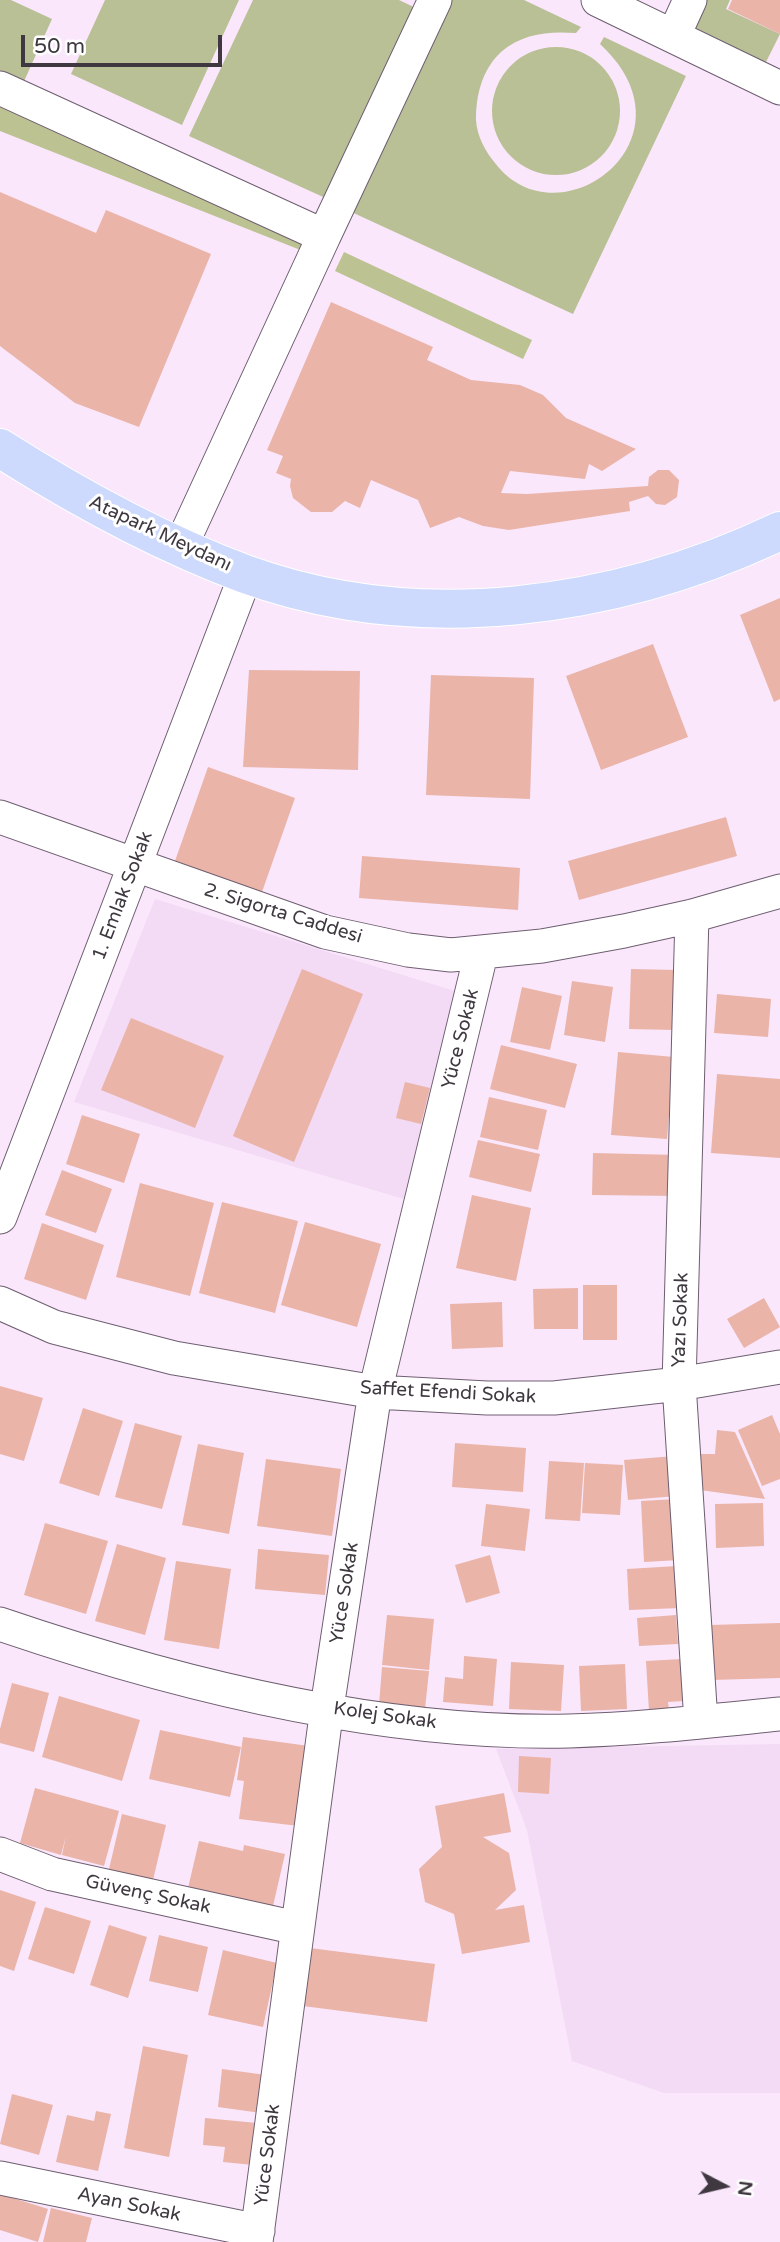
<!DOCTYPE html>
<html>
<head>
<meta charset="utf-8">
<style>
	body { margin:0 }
	#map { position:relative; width:780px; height:2242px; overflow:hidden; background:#fae7fc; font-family:"Varela Round",sans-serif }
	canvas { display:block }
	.north { position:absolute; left:689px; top:2151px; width:70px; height:70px; -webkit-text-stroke:5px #fff; paint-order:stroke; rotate:97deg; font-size:19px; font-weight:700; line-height:28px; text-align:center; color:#3f3840 }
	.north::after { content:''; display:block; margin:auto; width:24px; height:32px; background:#3f3840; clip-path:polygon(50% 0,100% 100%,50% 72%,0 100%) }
	.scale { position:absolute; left:21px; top:35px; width:201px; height:32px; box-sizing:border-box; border:4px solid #3f3840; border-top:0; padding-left:9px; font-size:21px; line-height:24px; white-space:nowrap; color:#3f3840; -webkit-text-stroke:5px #fff; paint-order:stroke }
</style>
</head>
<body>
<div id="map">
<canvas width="780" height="2242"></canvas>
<div class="north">N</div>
<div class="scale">50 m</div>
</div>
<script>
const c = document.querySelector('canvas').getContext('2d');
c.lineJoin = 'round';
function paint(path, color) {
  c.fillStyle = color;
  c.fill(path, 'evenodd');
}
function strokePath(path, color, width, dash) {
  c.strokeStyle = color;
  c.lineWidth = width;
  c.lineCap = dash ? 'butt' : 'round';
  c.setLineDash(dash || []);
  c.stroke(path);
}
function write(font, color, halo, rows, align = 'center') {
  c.font = font + ' "Varela Round",sans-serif';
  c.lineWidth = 6;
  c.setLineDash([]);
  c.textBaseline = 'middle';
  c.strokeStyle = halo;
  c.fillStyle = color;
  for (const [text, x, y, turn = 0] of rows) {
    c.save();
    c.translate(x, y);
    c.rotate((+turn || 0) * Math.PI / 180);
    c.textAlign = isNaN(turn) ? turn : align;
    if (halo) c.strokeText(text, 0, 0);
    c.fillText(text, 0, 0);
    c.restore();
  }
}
paint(new Path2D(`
	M 155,899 L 455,991 L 404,1199 L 74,1102 Z
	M 780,1744 L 780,2093 L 664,2093 L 572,2061 L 527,1830 L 496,1749 Z`), '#f3daf5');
paint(new Path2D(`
	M 0,0 L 11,0 L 52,19 L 21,88 L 0,78 Z
	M 105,0 L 239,0 L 182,125 L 71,74 Z
	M 253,0 L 399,0 L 418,9 L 332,201 L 189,136 Z
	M 445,0 L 524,0 L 581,27 L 576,33 C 549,31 523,33 501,52 C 482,70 476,95 476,120 C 477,136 485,151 495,163 C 558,246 703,139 600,44 L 604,37 L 686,76 L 573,314 L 347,210 Z
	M 699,0 L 730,0 L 726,9 L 780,34 L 763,68 L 685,29 Z
	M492 111a64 64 0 1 1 128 0a64 64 0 1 1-128 0Z`), '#bac095');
paint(new Path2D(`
	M 0,78 L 42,97 L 46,90 L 316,216 L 303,251 L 0,131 Z
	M 344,252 L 532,340 L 523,359 L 335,271 Z`), '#bcc292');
paint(new Path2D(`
	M 732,0 L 780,0 L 780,34 L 728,9 Z
	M 0,192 L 96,233 L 106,210 L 211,254 L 139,427 L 75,403 L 0,346 Z
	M 331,302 L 433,347 L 427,360 L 471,380 L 520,385 L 543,395 L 566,418 L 636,449 L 602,471 L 589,464 L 585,479 L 510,471 L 501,493 L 527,494 L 648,486 L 649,477 L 658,470 L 669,470 L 679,480 L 677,497 L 665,505 L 656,504 L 648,496 L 629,502 L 630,511 L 509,530 L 483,526 L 459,517 L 430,528 L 418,500 L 371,480 L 360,508 L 345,501 L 332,512 L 311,512 L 293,498 L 290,486 L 291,479 L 276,473 L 283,456 L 267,450 Z
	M 780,598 L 780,699 L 774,702 L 740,615 Z
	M 653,644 L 688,737 L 601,770 L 566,676 Z
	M 249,670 L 360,671 L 358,770 L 243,767 Z
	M 431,675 L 534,678 L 530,799 L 426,795 Z
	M 208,767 L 295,798 L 262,892 L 175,861 Z
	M 726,817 L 737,856 L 579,900 L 568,861 Z
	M 362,856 L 520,868 L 518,910 L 359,898 Z
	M 302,969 L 363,994 L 294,1162 L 233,1136 Z
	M 631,969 L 677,970 L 675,1030 L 629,1029 Z
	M 572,981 L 613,987 L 605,1042 L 564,1035 Z
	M 522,987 L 562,996 L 550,1050 L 510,1042 Z
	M 717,994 L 771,999 L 768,1037 L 714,1033 Z
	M 131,1018 L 224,1056 L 195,1128 L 101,1090 Z
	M 501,1045 L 577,1064 L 565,1108 L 490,1089 Z
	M 618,1052 L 674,1057 L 667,1139 L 611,1135 Z
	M 717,1074 L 780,1079 L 780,1158 L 711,1153 Z
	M 405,1082 L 430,1088 L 421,1124 L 396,1118 Z
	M 489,1097 L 547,1110 L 538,1150 L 480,1137 Z
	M 82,1115 L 140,1134 L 124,1183 L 66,1164 Z
	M 478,1140 L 540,1154 L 531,1192 L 469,1177 Z
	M 593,1153 L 678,1155 L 677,1196 L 592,1195 Z
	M 62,1170 L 112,1189 L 96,1233 L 45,1215 Z
	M 140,1183 L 214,1203 L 190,1296 L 116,1277 Z
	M 472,1195 L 531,1208 L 516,1281 L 456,1268 Z
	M 222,1202 L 298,1221 L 275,1313 L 199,1293 Z
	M 305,1222 L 381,1244 L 357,1327 L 281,1305 Z
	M 42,1223 L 104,1245 L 86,1300 L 24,1279 Z
	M 583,1285 L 617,1285 L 617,1340 L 583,1340 Z
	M 578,1288 L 578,1329 L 534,1329 L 533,1289 Z
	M 764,1298 L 780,1327 L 744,1348 L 727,1319 Z
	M 502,1302 L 503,1347 L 452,1349 L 450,1304 Z
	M 0,1386 L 43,1398 L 24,1461 L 0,1454 Z
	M 83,1408 L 123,1421 L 99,1496 L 59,1483 Z
	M 772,1415 L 780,1434 L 780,1479 L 762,1486 L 738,1430 Z
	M 135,1423 L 182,1436 L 162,1509 L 115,1497 Z
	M 717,1430 L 735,1432 L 765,1499 L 700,1490 L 701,1454 L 715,1454 Z
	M 455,1443 L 526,1448 L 523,1492 L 452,1487 Z
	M 198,1444 L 244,1453 L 229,1534 L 182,1525 Z
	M 675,1456 L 677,1496 L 628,1500 L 624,1460 Z
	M 266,1459 L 341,1469 L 332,1536 L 257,1526 Z
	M 549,1461 L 584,1463 L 580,1521 L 545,1519 Z
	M 585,1463 L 623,1465 L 620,1515 L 582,1513 Z
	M 678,1499 L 680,1560 L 644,1562 L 641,1501 Z
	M 763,1503 L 764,1546 L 716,1548 L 715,1504 Z
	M 486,1504 L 530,1509 L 525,1551 L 481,1546 Z
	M 45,1523 L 108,1541 L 86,1614 L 24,1595 Z
	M 117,1544 L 166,1558 L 145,1635 L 95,1621 Z
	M 258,1549 L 329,1555 L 325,1595 L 255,1589 Z
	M 490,1555 L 500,1593 L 466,1603 L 455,1565 Z
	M 176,1561 L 231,1569 L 219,1649 L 164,1640 Z
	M 677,1566 L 680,1608 L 629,1610 L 627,1569 Z
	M 387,1615 L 434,1619 L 429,1670 L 382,1665 Z
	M 676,1615 L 678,1644 L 639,1646 L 637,1618 Z
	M 780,1623 L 780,1678 L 712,1680 L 710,1625 Z
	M 464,1656 L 497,1659 L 493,1706 L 443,1702 L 445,1677 L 463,1679 Z
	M 682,1659 L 684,1701 L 668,1702 L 669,1710 L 649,1711 L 646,1661 Z
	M 511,1662 L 564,1665 L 561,1711 L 509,1709 Z
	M 625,1664 L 627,1709 L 581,1711 L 579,1666 Z
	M 382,1667 L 429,1671 L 425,1709 L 379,1705 Z
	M 12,1683 L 49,1693 L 34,1752 L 0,1743 L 0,1729 Z
	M 59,1696 L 140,1720 L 122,1781 L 42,1757 Z
	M 160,1730 L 241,1747 L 230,1797 L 149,1779 Z
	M 243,1737 L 309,1746 L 299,1826 L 239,1819 L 244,1781 L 237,1780 Z
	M 519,1756 L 551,1758 L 549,1794 L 518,1792 Z
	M 35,1788 L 119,1811 L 104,1866 L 62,1855 L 66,1836 L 61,1855 L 20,1843 Z
	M 504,1793 L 511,1832 L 483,1837 L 509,1853 L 516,1890 L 495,1910 L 524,1905 L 530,1942 L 462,1954 L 454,1914 L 425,1902 L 419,1869 L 442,1847 L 435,1806 Z
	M 122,1814 L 166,1825 L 153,1880 L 109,1869 Z
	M 199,1841 L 243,1851 L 244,1845 L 285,1854 L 273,1906 L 188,1888 Z
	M 0,1890 L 36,1902 L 14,1971 L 0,1966 Z
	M 45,1907 L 91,1921 L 74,1974 L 28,1959 Z
	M 109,1925 L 147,1937 L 128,1998 L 90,1985 Z
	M 159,1935 L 208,1947 L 198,1992 L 149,1981 Z
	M 310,1948 L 435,1964 L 427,2022 L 303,2006 Z
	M 223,1950 L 277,1963 L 263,2027 L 208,2015 Z
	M 143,2046 L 188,2055 L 169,2157 L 124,2148 Z
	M 222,2069 L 266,2075 L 261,2113 L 218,2107 Z
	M 12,2094 L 53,2105 L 39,2155 L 0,2144 Z
	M 96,2111 L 111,2114 L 98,2171 L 56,2162 L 67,2115 L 94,2121 Z
	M 205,2118 L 257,2123 L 253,2165 L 223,2162 L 225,2147 L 203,2145 Z
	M 0,2194 L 48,2209 L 38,2242 L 0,2230 Z
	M 51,2208 L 92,2218 L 86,2242 L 43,2242 Z`), '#eab4a9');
const minor = new Path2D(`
	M 598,0 L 780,88
	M 674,35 L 690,0
	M 0,88 L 324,236 L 435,0
	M 180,548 L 324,236
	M 0,817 L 325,932 L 408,950 L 451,955 L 542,946 L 624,931 L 692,916 L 780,891
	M 692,916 L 679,1384 L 701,1722
	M 0,1217 L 246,574
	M 0,1303 L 54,1327 L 174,1358 L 375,1392 L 487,1398 L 554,1398 L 679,1384 L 780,1367
	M 0,1624 C 176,1684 382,1735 569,1731 C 640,1729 710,1721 780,1714
	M 0,1854 L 52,1874 L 297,1928
	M 0,2178 L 258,2231
	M 256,2242 L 327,1708 L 375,1392 L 481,954`);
const major = new Path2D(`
	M 0,448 C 77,497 159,542 245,574 C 419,637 616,609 780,531`);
strokePath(minor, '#6e5e70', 35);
strokePath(major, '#fff', 40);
strokePath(minor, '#fff', 33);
strokePath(major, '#cddafd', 38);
write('19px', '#3f3840', '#fff', [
	["Atapark Meydanı",160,534,25],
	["1. Emlak Sokak",123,896,-69],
	["2. Sigorta Caddesi",283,914,17],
	["Yüce Sokak",461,1039,-76],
	["Yazı Sokak",681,1320,-88],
	["Saffet Efendi Sokak",448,1393,3],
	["Yüce Sokak",345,1593,-81],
	["Kolej Sokak",385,1716,8],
	["Güvenç Sokak",148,1895,12],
	["Yüce Sokak",268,2155,-83],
	["Ayan Sokak",129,2205,12]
]);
</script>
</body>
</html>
